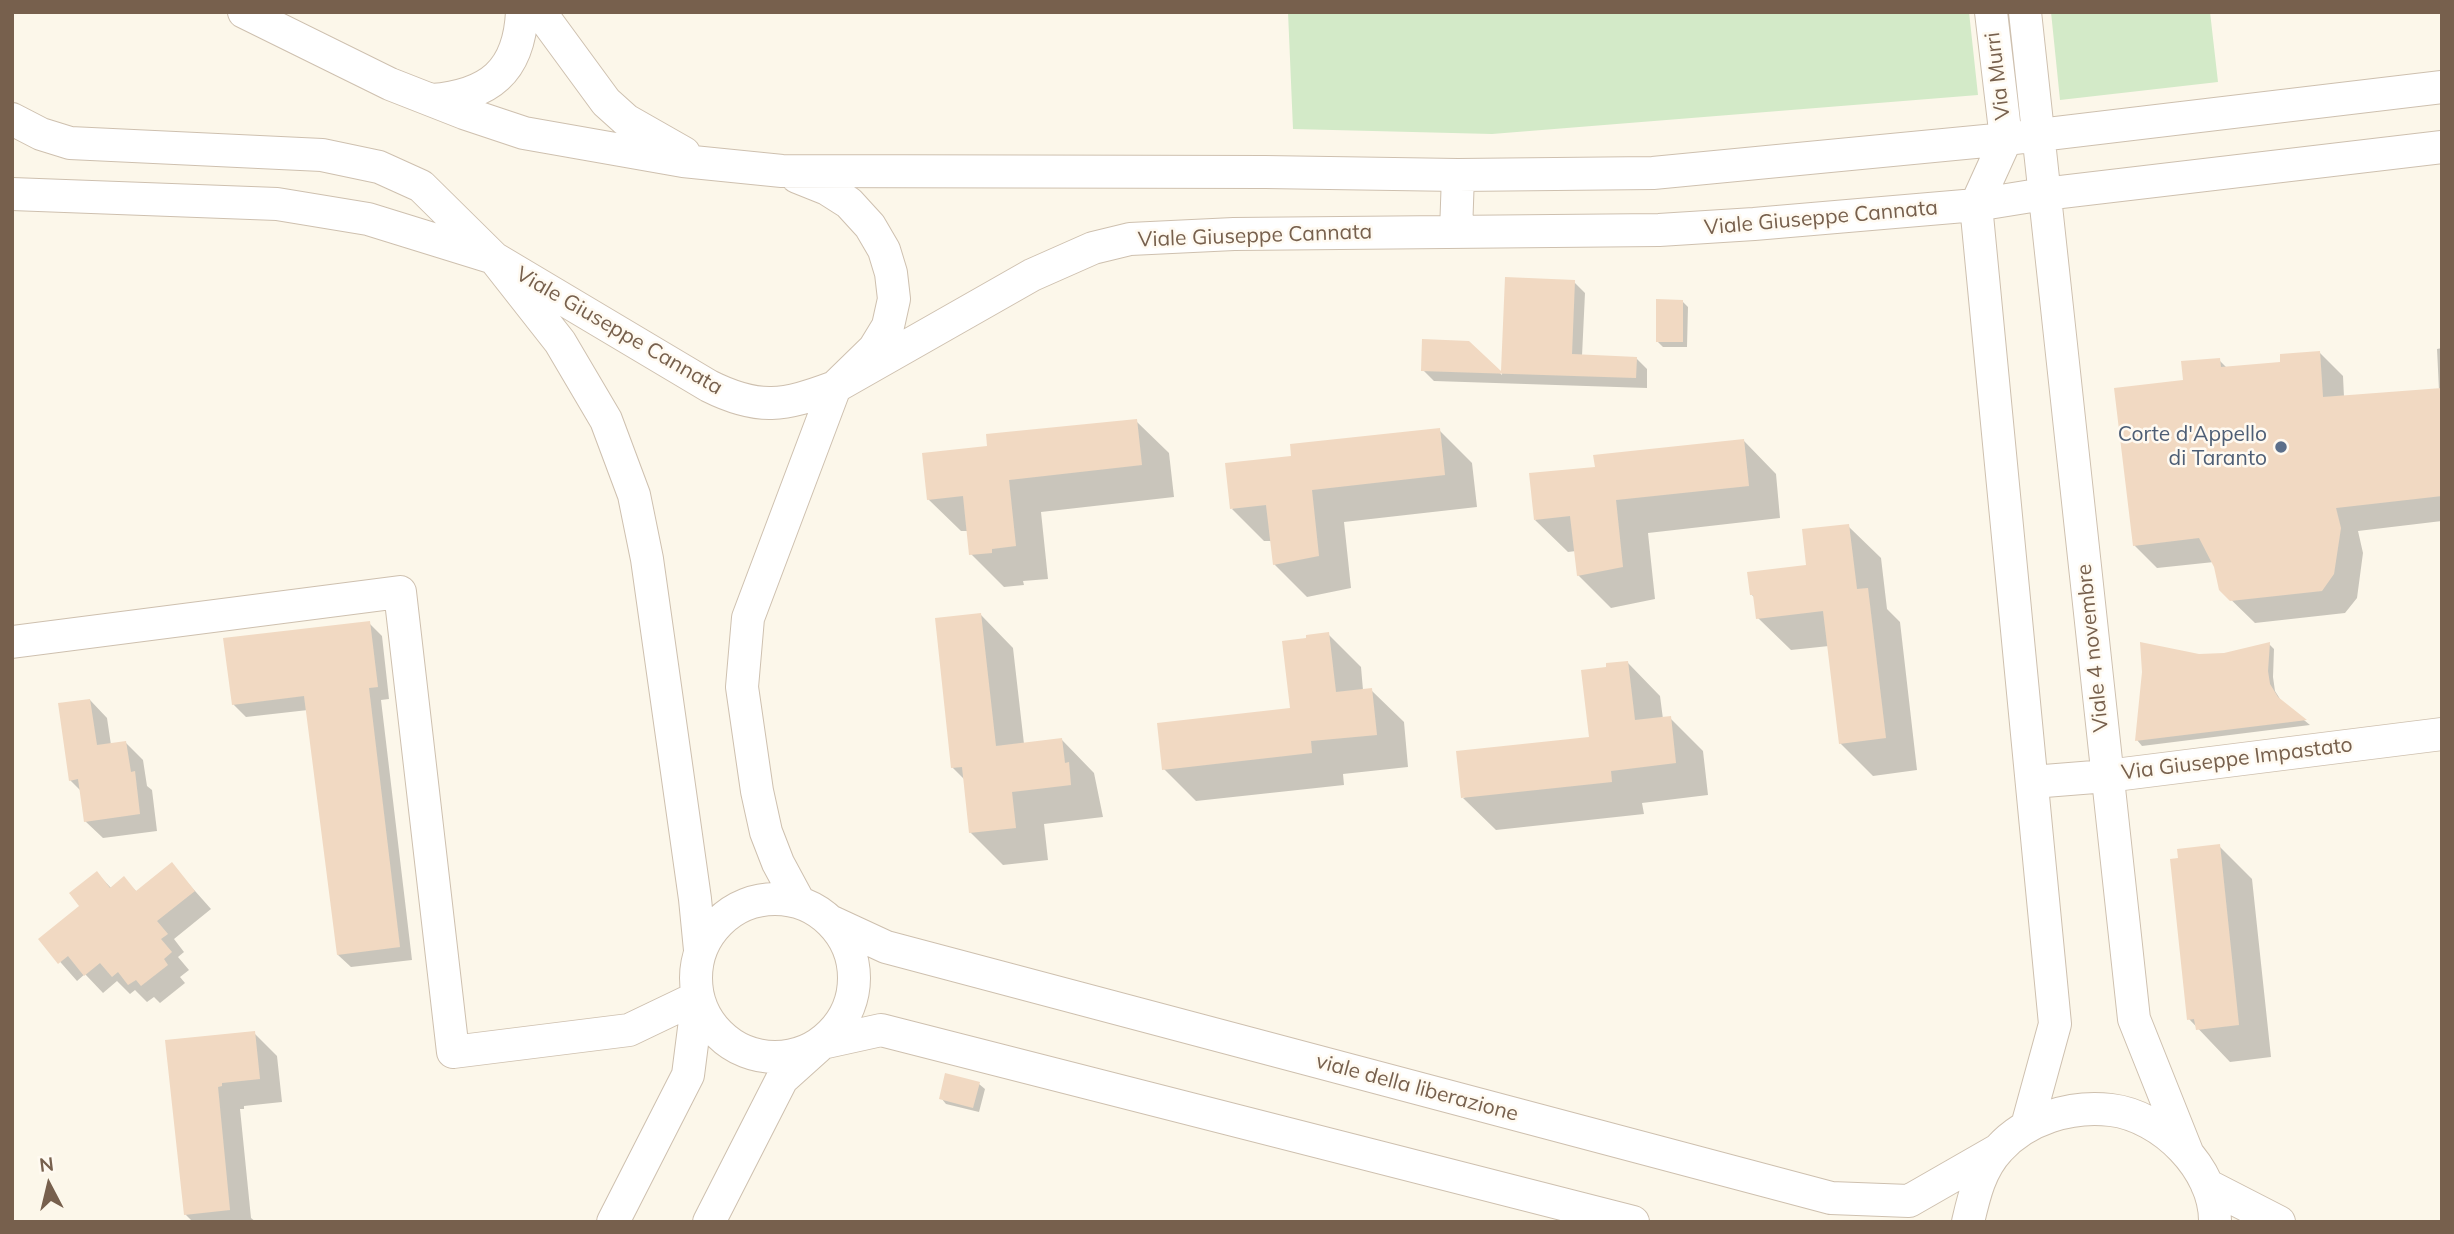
<!DOCTYPE html>
<html>
<head>
<meta charset="utf-8">
<style>
	body { margin:0 }
	#map { position:relative; width:2454px; height:1234px; overflow:hidden; background:#fcf7ea; font-family:Mulish,sans-serif }
	canvas { display:block }
	.frame { position:absolute; inset:0; border:14px solid #77604d; pointer-events:none }
	.north { position:absolute; left:14px; top:1150px; width:70px; height:70px; -webkit-text-stroke:5px #fffaf1; paint-order:stroke; rotate:353deg; font-size:19px; font-weight:700; line-height:28px; text-align:center; color:#77604d }
	.north::after { content:''; display:block; margin:auto; width:24px; height:32px; background:#77604d; clip-path:polygon(50% 0,100% 100%,50% 72%,0 100%) }
</style>
</head>
<body>
<div id="map">
<canvas width="2454" height="1234"></canvas>
<div class="frame"></div>
<div class="north">N</div>
</div>
<script>
const c = document.querySelector('canvas').getContext('2d');
c.lineJoin = 'round';
function paint(path, color) {
  c.fillStyle = color;
  c.fill(path, 'evenodd');
}
function strokePath(path, color, width, dash) {
  c.strokeStyle = color;
  c.lineWidth = width;
  c.lineCap = dash ? 'butt' : 'round';
  c.setLineDash(dash || []);
  c.stroke(path);
}
function write(font, color, halo, rows, align = 'center') {
  c.font = font + ' Mulish,sans-serif';
  c.lineWidth = 5;
  c.setLineDash([]);
  c.textBaseline = 'middle';
  c.strokeStyle = halo;
  c.fillStyle = color;
  for (const [text, x, y, turn = 0] of rows) {
    c.save();
    c.translate(x, y);
    c.rotate((+turn || 0) * Math.PI / 180);
    c.textAlign = isNaN(turn) ? turn : align;
    if (halo) c.strokeText(text, 0, 0);
    c.fillText(text, 0, 0);
    c.restore();
  }
}
paint(new Path2D(`
	M 1288,12 L 1969,12 L 1978,95 L 1492,134 L 1293,129 Z
	M 2051,12 L 2210,12 L 2218,82 L 2060,100 Z`), '#d3eac8');
paint(new Path2D(`
	M 1506,279 L 1574,282 L 1585,293 L 1582,356 L 1636,358 L 1647,369 L 1647,388 L 1434,381 L 1423,370 L 1468,343 L 1502,375 Z
	M 1682,301 L 1688,307 L 1687,347 L 1663,347 L 1657,341 Z
	M 2442,348 L 2442,521 L 2358,531 L 2363,553 L 2357,598 L 2345,613 L 2255,623 L 2220,589 L 2214,562 L 2157,568 L 2134,545 L 2185,381 L 2219,360 L 2227,368 L 2282,364 L 2320,353 L 2343,376 L 2344,397 L 2439,390 L 2437,349 Z
	M 1136,421 L 1169,453 L 1174,497 L 1041,512 L 1048,579 L 1023,581 L 1024,585 L 1004,587 L 971,554 L 968,531 L 961,531 L 928,499 L 989,447 Z
	M 1439,430 L 1472,463 L 1477,507 L 1344,522 L 1351,588 L 1307,597 L 1274,564 L 1272,541 L 1264,541 L 1232,509 L 1293,457 Z
	M 1744,441 L 1776,474 L 1780,518 L 1648,533 L 1655,599 L 1611,608 L 1578,575 L 1576,551 L 1568,552 L 1535,520 L 1596,468 Z
	M 1848,526 L 1881,558 L 1887,609 L 1900,622 L 1917,770 L 1873,776 L 1840,743 L 1829,646 L 1791,650 L 1758,618 L 1756,599 L 1751,594 L 1808,566 Z
	M 981,615 L 1013,648 L 1024,744 L 1062,740 L 1094,773 L 1103,817 L 1044,824 L 1048,860 L 1003,865 L 970,832 L 965,780 L 952,767 Z
	M 369,623 L 382,636 L 389,699 L 381,700 L 412,960 L 351,967 L 338,955 L 308,710 L 246,717 L 233,704 Z
	M 1328,634 L 1361,667 L 1363,690 L 1371,690 L 1404,722 L 1408,767 L 1343,774 L 1344,785 L 1196,801 L 1164,769 L 1292,709 Z
	M 2269,644 L 2274,649 L 2273,677 L 2275,691 L 2282,702 L 2310,725 L 2142,746 L 2137,740 L 2224,655 Z
	M 1628,663 L 1660,696 L 1663,719 L 1670,718 L 1703,751 L 1708,795 L 1642,803 L 1644,814 L 1496,830 L 1463,798 L 1591,738 Z
	M 90,700 L 107,718 L 111,745 L 126,743 L 143,760 L 147,786 L 152,790 L 157,831 L 103,838 L 85,821 L 81,791 L 70,780 Z
	M 2219,846 L 2252,879 L 2271,1057 L 2230,1062 L 2189,1019 Z
	M 172,865 L 211,909 L 174,939 L 184,952 L 178,957 L 189,970 L 180,977 L 185,983 L 160,1003 L 154,997 L 147,1002 L 135,990 L 130,994 L 117,981 L 103,993 L 85,974 L 77,981 L 40,939 L 82,907 L 97,873 L 112,889 L 124,879 L 137,892 Z
	M 254,1033 L 277,1056 L 282,1102 L 244,1106 L 244,1109 L 240,1109 L 251,1218 L 256,1222 L 193,1222 L 185,1214 L 167,1041 Z
	M 979,1084 L 985,1089 L 979,1112 L 946,1104 L 941,1098 Z`), '#0003');
paint(new Path2D(`
	M 1505,277 L 1575,280 L 1572,354 L 1637,357 L 1636,378 L 1421,371 L 1422,339 L 1469,341 L 1501,371 Z
	M 1656,299 L 1683,300 L 1683,342 L 1656,342 Z
	M 2320,351 L 2323,397 L 2442,388 L 2442,496 L 2336,508 L 2341,528 L 2334,574 L 2322,591 L 2230,601 L 2219,590 L 2214,567 L 2199,538 L 2133,546 L 2114,388 L 2183,380 L 2181,361 L 2220,358 L 2221,367 L 2280,362 L 2280,354 Z
	M 1137,419 L 1142,465 L 1009,480 L 1016,546 L 992,549 L 992,553 L 969,555 L 963,496 L 927,500 L 922,453 L 987,446 L 986,434 Z
	M 1440,428 L 1445,475 L 1312,490 L 1319,556 L 1273,565 L 1266,505 L 1230,509 L 1225,463 L 1291,456 L 1290,444 Z
	M 1744,439 L 1749,486 L 1616,500 L 1623,567 L 1577,576 L 1570,516 L 1534,520 L 1529,473 L 1595,467 L 1593,455 Z
	M 1849,524 L 1857,589 L 1868,588 L 1886,738 L 1839,744 L 1823,611 L 1756,619 L 1753,595 L 1750,595 L 1747,572 L 1806,565 L 1802,529 Z
	M 981,613 L 996,746 L 1062,738 L 1065,763 L 1069,762 L 1071,785 L 1012,792 L 1016,828 L 969,833 L 962,767 L 951,768 L 935,618 Z
	M 370,621 L 378,687 L 369,688 L 400,947 L 337,955 L 304,696 L 232,705 L 223,638 Z
	M 1329,632 L 1336,692 L 1372,688 L 1377,735 L 1311,741 L 1312,753 L 1162,770 L 1157,723 L 1290,708 L 1282,641 L 1306,638 L 1306,635 Z
	M 2140,642 L 2199,654 L 2224,653 L 2270,642 L 2268,671 L 2270,684 L 2278,697 L 2307,720 L 2135,741 L 2142,672 Z
	M 1628,661 L 1635,720 L 1671,716 L 1676,763 L 1611,771 L 1612,782 L 1461,798 L 1456,751 L 1589,737 L 1581,670 L 1606,667 L 1606,663 Z
	M 90,699 L 97,745 L 126,741 L 131,772 L 135,771 L 140,814 L 84,822 L 78,779 L 69,781 L 58,703 Z
	M 2220,844 L 2239,1025 L 2196,1030 L 2194,1019 L 2187,1020 L 2170,859 L 2178,858 L 2177,849 Z
	M 172,862 L 195,891 L 157,921 L 168,934 L 161,939 L 172,952 L 164,959 L 168,965 L 141,986 L 136,980 L 128,985 L 118,972 L 112,977 L 100,963 L 84,976 L 68,956 L 58,964 L 38,939 L 79,906 L 69,893 L 97,871 L 110,888 L 124,876 L 136,891 Z
	M 255,1031 L 260,1079 L 222,1083 L 222,1086 L 218,1087 L 230,1210 L 184,1215 L 165,1040 Z
	M 945,1073 L 980,1082 L 973,1108 L 939,1099 Z`), '#f1d9c2');
const minor = new Path2D(`
	M 244,12 L 390,84 L 464,113 L 524,133 L 683,161 L 782,171 L 1265,172 L 1458,175 L 1653,173 L 2006,139 L 2442,87
	M 540,12 L 606,102 L 626,120 L 684,153
	M 1991,12 L 2006,139 L 1976,205 L 2055,1024 L 2027,1126
	M 2025,12 L 2134,1019 L 2187,1152
	M 432,100 C 489,95 519,72 522,12
	M 12,119 L 41,134 L 70,143 L 322,155 L 379,167 L 421,186 L 494,258 L 709,386 C 759,411 784,406 835,387 L 1032,275 L 1093,248 L 1130,239 L 1234,234 L 1659,230 L 1754,224 L 1976,205 L 2044,194 L 2442,147
	M 797,177 L 827,189 L 849,203 L 870,226 L 884,250 L 891,273 L 894,299 L 888,326 L 874,349 L 835,387 L 748,618 L 742,687 L 757,791 L 766,832 L 778,863 L 799,902
	M 12,194 L 277,204 L 368,219 L 494,258 L 560,342 L 606,420 L 634,495 L 647,559 L 695,899 L 700,950
	M 1456,232 L 1458,175
	M 12,642 L 400,592 L 453,1052 L 629,1030 L 698,997
	M 2032,782 L 2107,776 L 2442,734
	M696 978a79 79 0 1 1 158 0a79 79 0 1 1-158 0Z
	M 832,922 L 886,947 L 1831,1198 L 1909,1201 L 1998,1150
	M 2207,1185 L 2279,1222
	M 613,1222 L 688,1075 L 698,997
	M 709,1222 L 782,1079 L 822,1043 L 881,1030 L 1633,1222
	M 1968,1222 C 1974,1196 1980,1169 1999,1149 C 2026,1119 2071,1105 2111,1110 C 2162,1116 2216,1169 2215,1222`);
strokePath(minor, '#cec0af', 34);
strokePath(minor, '#fff', 32);
for (const [x, y, r, color] of [
	[2281,447,7,"#5c6f8a"]
]) {
  const dot = new Path2D();
  dot.arc(x, y, r, 0, 2 * Math.PI);
  c.fillStyle = color;
  c.fill(dot);
  strokePath(dot, '#fffaf1', 2.5);
}
write('21px', '#77604d', '#fffaf1', [
	["Via Murri",1998,76,-97],
	["Viale Giuseppe Cannata",1821,218,-5],
	["Viale Giuseppe Cannata",1255,236,-2],
	["Viale Giuseppe Cannata",619,331,30],
	["Viale 4 novembre",2093,648,-96],
	["Via Giuseppe Impastato",2237,759,-7],
	["viale della liberazione",1417,1088,15]
]);
write('21px', '#4e5e75', '#fffaf1', [
	["Corte d'Appello",2267,435],
	["di Taranto",2267,459]
], 'right');
</script>
</body>
</html>
